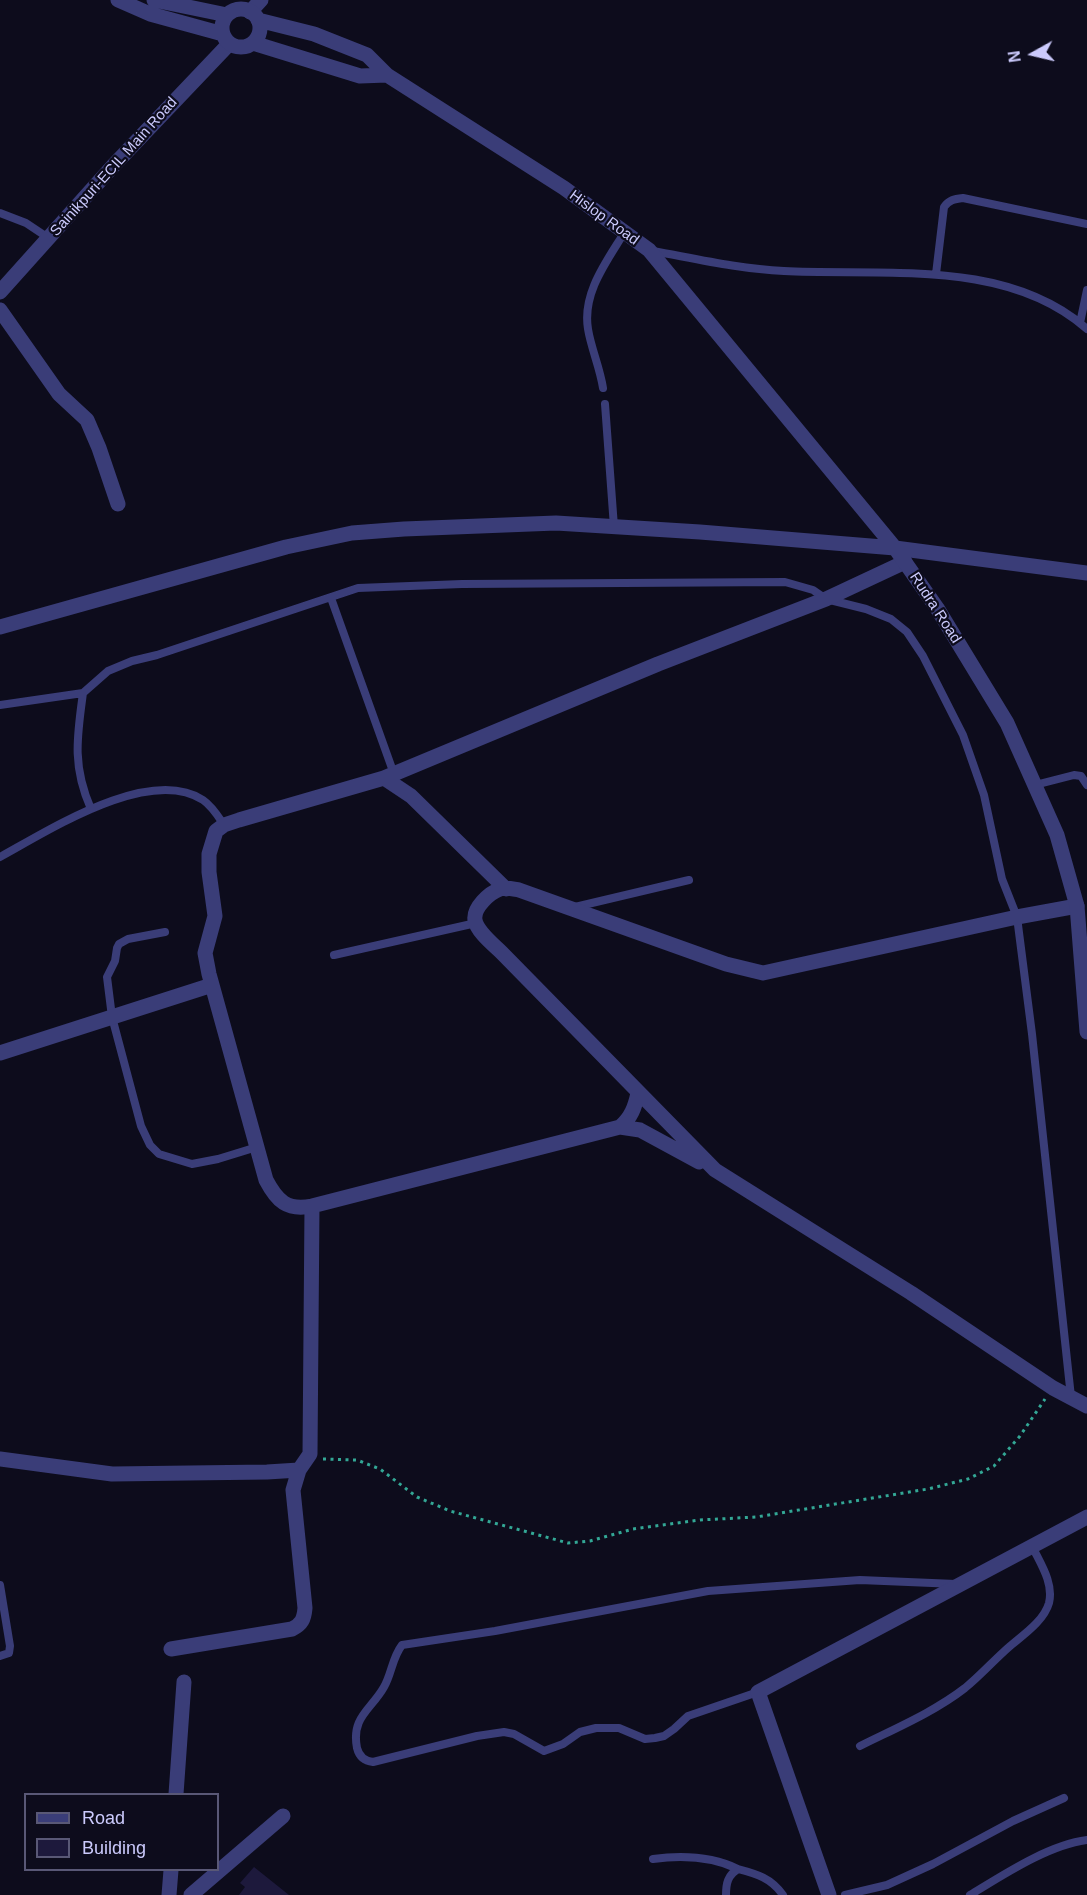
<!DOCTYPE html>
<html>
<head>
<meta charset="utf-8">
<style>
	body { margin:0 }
	#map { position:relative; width:1087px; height:1895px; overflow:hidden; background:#0d0c1c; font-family:Helvetica,sans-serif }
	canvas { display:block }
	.legend { position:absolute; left:24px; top:1793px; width:195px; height:78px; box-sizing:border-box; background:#0d0c1c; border:2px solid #595876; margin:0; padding:8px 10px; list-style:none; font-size:18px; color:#cbcafc }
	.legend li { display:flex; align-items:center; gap:12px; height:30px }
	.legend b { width:30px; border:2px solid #595876 }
	.north { position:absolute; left:1003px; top:24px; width:60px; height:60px; -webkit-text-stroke:4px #0d0c1c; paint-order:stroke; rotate:262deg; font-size:16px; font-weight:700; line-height:24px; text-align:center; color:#cbcafc }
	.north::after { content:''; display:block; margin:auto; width:21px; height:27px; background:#cbcafc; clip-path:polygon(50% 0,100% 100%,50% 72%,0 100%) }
</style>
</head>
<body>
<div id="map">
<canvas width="1087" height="1895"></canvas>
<ul class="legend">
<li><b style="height:8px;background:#3a3d78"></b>Road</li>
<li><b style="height:16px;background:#1d193c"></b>Building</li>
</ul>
<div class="north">N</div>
</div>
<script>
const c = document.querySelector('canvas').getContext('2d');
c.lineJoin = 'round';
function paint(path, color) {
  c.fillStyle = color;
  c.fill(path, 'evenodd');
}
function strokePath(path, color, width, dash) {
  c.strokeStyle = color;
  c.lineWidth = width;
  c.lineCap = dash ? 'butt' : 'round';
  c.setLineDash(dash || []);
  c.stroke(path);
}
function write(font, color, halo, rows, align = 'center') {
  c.font = font + ' Helvetica,sans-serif';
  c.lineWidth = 4.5;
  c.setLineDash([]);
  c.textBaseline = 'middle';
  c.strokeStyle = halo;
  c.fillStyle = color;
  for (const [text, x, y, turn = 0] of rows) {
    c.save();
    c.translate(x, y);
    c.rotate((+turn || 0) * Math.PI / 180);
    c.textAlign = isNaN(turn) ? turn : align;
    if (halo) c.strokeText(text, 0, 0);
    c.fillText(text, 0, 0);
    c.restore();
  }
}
paint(new Path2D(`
	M 254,1867 L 289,1895 L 239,1895 L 245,1887 L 240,1883 Z`), '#1d193c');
strokePath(new Path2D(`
	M 323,1459 L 357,1460 L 380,1469 L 417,1497 L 450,1511 L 568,1543 L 590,1541 L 633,1529 L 700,1520 L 756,1517 L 928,1489 L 968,1479 L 994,1466 L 1020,1436 L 1045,1399`), '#33a795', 3, [3, 4.5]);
strokePath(new Path2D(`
	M 0,213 L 26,223 L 50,239
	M 653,251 C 697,259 740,269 784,271 C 883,276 1007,258 1087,329
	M 936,274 L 944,207 C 949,200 954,199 963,198 L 1087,224
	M 1080,323 L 1087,290
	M 603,388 C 600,368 591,348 588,329 C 582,293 607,261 624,233
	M 605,404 L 614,527
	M 331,598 L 394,774
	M 83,693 C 77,737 72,766 91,809
	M 0,705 L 83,693 L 108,671 L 132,661 L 157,655 L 358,588 L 462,584 L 785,582 L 813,590 L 826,599 L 866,609 L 891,619 L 907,632 L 923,656 L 963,735 L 984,795 L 1002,879 L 1017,917 L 1032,1034 L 1071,1397
	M 1035,785 L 1074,775 L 1081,776 L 1087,785
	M 0,857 C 48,831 149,765 203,800 C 212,806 218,816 224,825
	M 575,907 L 689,880
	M 165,932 L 128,939 L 119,944 L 117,948 L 115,961 L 107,977 L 112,1017 L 141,1126 L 150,1145 L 159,1154 L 192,1164 L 218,1159 L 257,1147
	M 334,955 L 476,923
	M 0,1585 L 10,1646 L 9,1653 L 0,1656
	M 758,1692 L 688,1716 L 674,1729 L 664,1736 L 655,1738 L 645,1739 L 619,1728 L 596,1728 L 580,1732 L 563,1744 L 544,1751 L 514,1734 L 504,1732 L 477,1736 L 373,1762 C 364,1761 359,1756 357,1748 C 351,1717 371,1710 384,1687 C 392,1673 392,1658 402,1645 L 495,1631 L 708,1591 L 860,1580 L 956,1584
	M 860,1746 C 896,1728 934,1712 965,1688 C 981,1675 994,1660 1009,1647 C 1023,1635 1044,1621 1049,1603 C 1054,1583 1040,1563 1032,1546
	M 653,1859 C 683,1855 711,1856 738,1869
	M 726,1895 C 726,1883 728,1875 738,1869 C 757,1874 771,1878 783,1895
	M 845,1895 L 887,1885 L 933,1864 L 1013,1821 L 1064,1798
	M 970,1895 C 1003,1875 1048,1845 1087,1840`), '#3a3d78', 8);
strokePath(new Path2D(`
	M 250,12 L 261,0
	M 0,292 L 113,166 L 229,44
	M 0,310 L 59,394 L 87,420 L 99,448 L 118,504
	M 384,778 L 411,796 L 506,889
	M 1077,906 L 1017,917 L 763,973 L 726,964 L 519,890 C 513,889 506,887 500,889 C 489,893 473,908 475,920 C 477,932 494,945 502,953 L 715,1170 L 911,1293 L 1053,1388 L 1087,1406
	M 0,1053 L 212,985
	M 638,1093 C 635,1107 631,1118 620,1127 L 312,1206 C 287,1211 277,1201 266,1180 L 209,974 L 205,953 L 215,916 L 209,872 L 209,854 L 216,831 L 224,825 L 239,820 L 384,778 L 658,664 L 826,599 L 905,562
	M 620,1127 L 640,1130 L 699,1162
	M 0,1459 L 112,1474 L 267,1472 L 299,1470
	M 171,1649 L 292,1629 C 302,1624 304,1619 305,1608 L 293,1490 L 299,1470 L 310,1454 L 312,1206
	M 176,1794 L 184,1682
	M 169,1895 L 171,1870
	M 191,1895 L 283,1816
	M 829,1895 L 758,1692 L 1087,1517`), '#3a3d78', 15);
strokePath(new Path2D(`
	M 118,0 L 150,14 L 223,34
	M 154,0 L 227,15
	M222 28a19 19 0 1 1 38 0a19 19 0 1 1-38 0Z
	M 258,20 L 314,34 L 367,55 L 387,75 L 564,188 L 649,250 L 895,548 L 937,608 L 1007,723 L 1057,835 L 1077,906 L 1087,1032
	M 253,43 L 360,76 L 387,75
	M 0,627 L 286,547 L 352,533 L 404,529 L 556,523 L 700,532 L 895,548 L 1087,573`), '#3a3d78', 15);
write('15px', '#cbcafc', '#0d0c1c', [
	["Sainikpuri-ECIL Main Road",114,167,-48],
	["Hislop Road",604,218,36],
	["Rudra Road",935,608,57]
]);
</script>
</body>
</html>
